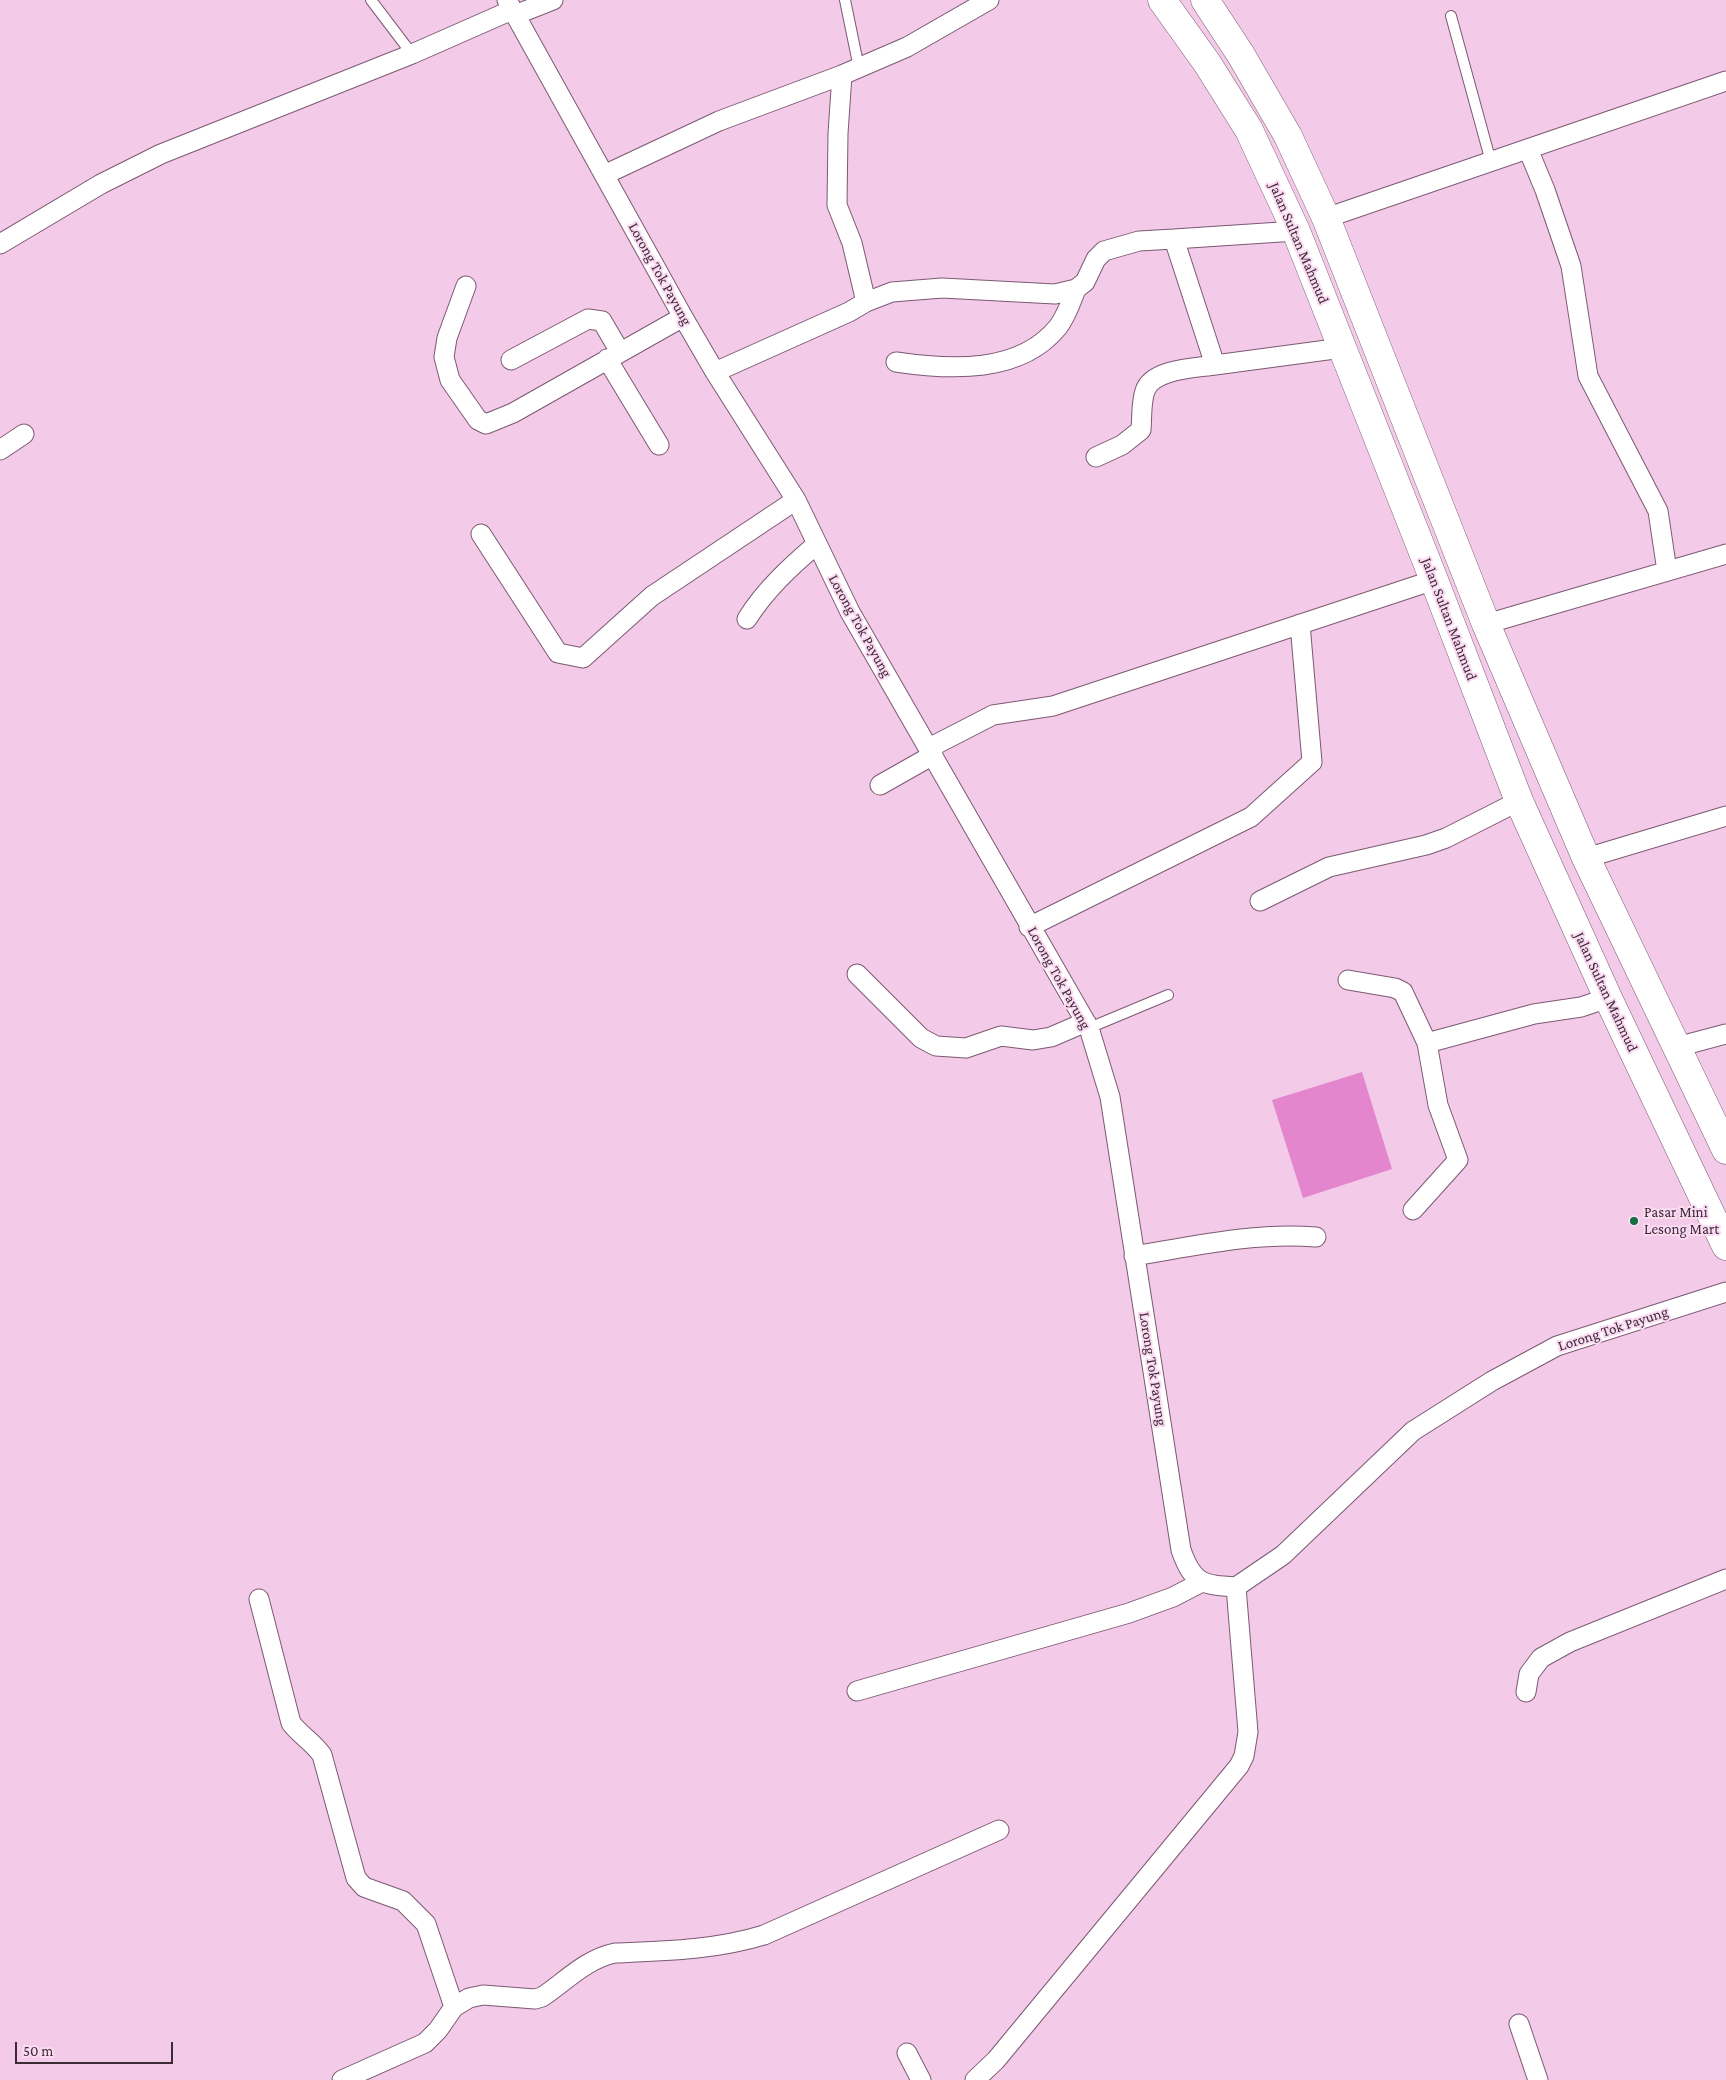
<!DOCTYPE html>
<html>
<head>
<meta charset="utf-8">
<style>
	body { margin:0 }
	#map { position:relative; width:1726px; height:2080px; overflow:hidden; background:#f3cae7; font-family:"Crimson Pro",serif }
	canvas { display:block }
	.scale { position:absolute; left:15px; top:2042px; width:158px; height:22px; box-sizing:border-box; border:2px solid #3a2b36; border-top:0; padding-left:6px; font-size:15px; line-height:18px; white-space:nowrap; color:#3a2b36; -webkit-text-stroke:4px #fbdaf2; paint-order:stroke }
</style>
</head>
<body>
<div id="map">
<canvas width="1726" height="2080"></canvas>
<div class="scale">50 m</div>
</div>
<script>
const c = document.querySelector('canvas').getContext('2d');
c.lineJoin = 'round';
function paint(path, color) {
  c.fillStyle = color;
  c.fill(path, 'evenodd');
}
function strokePath(path, color, width, dash) {
  c.strokeStyle = color;
  c.lineWidth = width;
  c.lineCap = dash ? 'butt' : 'round';
  c.setLineDash(dash || []);
  c.stroke(path);
}
function write(font, color, halo, rows, align = 'center') {
  c.font = font + ' "Crimson Pro",serif';
  c.lineWidth = 4;
  c.setLineDash([]);
  c.textBaseline = 'middle';
  c.strokeStyle = halo;
  c.fillStyle = color;
  for (const [text, x, y, turn = 0] of rows) {
    c.save();
    c.translate(x, y);
    c.rotate((+turn || 0) * Math.PI / 180);
    c.textAlign = isNaN(turn) ? turn : align;
    if (halo) c.strokeText(text, 0, 0);
    c.fillText(text, 0, 0);
    c.restore();
  }
}
paint(new Path2D(`
	M 1362,1072 L 1392,1169 L 1303,1198 L 1272,1100 Z`), '#e486ce');
const lane = new Path2D(`
	M 371,0 L 412,54
	M 845,0 L 859,68
	M 1451,16 L 1491,162
	M 1089,1028 L 1168,995`);
const street = new Path2D(`
	M 507,0 L 683,317 L 715,372 L 796,500 L 850,612 L 1089,1028 L 1110,1097 L 1181,1550 C 1193,1584 1203,1585 1236,1587 L 1283,1555 L 1413,1431 L 1492,1381 L 1557,1346 L 1726,1292
	M 515,15 L 553,0
	M 842,75 L 838,133 L 837,205 L 852,243 L 866,302
	M 1528,149 L 1545,190 L 1571,266 L 1588,376 L 1658,511 L 1667,571
	M 604,175 L 719,121 L 842,75 L 907,47 L 989,0
	M 1326,218 L 1726,81
	M 1174,239 L 1296,231
	M 0,244 L 101,184 L 161,154 L 412,54 L 512,10
	M 466,286 L 447,338 L 444,357 L 450,380 L 478,420 L 486,424 L 513,413 L 683,317
	M 607,359 L 659,445
	M 511,360 L 588,319 L 602,321 L 620,352
	M 896,362 C 950,370 1020,374 1058,327 C 1067,315 1071,302 1076,289
	M 715,372 L 849,312 L 866,302 L 892,292 L 942,288 L 1055,294 L 1076,289 L 1085,282 L 1096,259 L 1104,251 L 1139,241 L 1174,239 L 1215,365 L 1342,348
	M 0,450 L 24,434
	M 1096,457 L 1122,445 L 1141,430 C 1142,418 1141,402 1145,391 C 1152,369 1195,368 1215,365
	M 481,534 L 558,653 L 583,658 L 652,596 L 796,500
	M 747,619 C 765,590 791,566 817,544
	M 1486,624 L 1726,554
	M 929,748 L 993,715 L 1053,706 L 1434,580
	M 880,785 L 933,755
	M 1586,858 L 1726,816
	M 1260,901 L 1329,867 L 1426,845 L 1446,838 L 1519,801
	M 1029,927 L 1251,817 L 1312,762 L 1300,624
	M 857,974 L 921,1038 L 936,1046 L 966,1048 L 1001,1036 L 1033,1040 L 1051,1037 L 1086,1022
	M 1348,980 L 1395,988 L 1403,992 L 1427,1043 L 1534,1014 L 1581,1007 L 1608,998
	M 1677,1047 L 1726,1034
	M 1413,1210 L 1458,1160 L 1438,1105 L 1427,1043
	M 1134,1256 C 1195,1246 1255,1232 1316,1237
	M 259,1599 L 291,1723 C 300,1735 313,1742 322,1755 L 356,1878 L 364,1887 L 403,1901 L 426,1924 L 454,2007
	M 857,1691 L 1129,1613 L 1173,1597 L 1202,1582
	M 1526,1692 L 1529,1674 L 1541,1658 L 1570,1642 L 1726,1579
	M 1519,2024 L 1538,2080
	M 907,2053 L 921,2080
	M 342,2080 L 425,2043 L 438,2030 L 454,2007 L 469,1998 L 483,1995 L 535,1999 L 542,1997 C 566,1981 586,1959 615,1953 C 666,1951 715,1950 764,1935 L 999,1830
	M 975,2080 L 996,2060 L 1239,1766 L 1244,1756 L 1248,1732 L 1236,1587`);
const highway = new Path2D(`
	M 1162,0 L 1207,63 L 1249,130 L 1296,231 L 1434,580 L 1519,801 L 1608,998 L 1726,1246
	M 1205,0 L 1241,55 L 1288,136 L 1326,218 L 1486,624 L 1586,858 L 1726,1150`);
strokePath(lane, '#7c5973', 12);
strokePath(street, '#7c5973', 21);
strokePath(highway, '#7c5973', 29);
strokePath(lane, '#fff', 10);
strokePath(street, '#fff', 19);
strokePath(highway, '#fff', 28);
for (const [x, y, r, color] of [
	[1634,1221,5,"#136e42"]
]) {
  const dot = new Path2D();
  dot.arc(x, y, r, 0, 2 * Math.PI);
  c.fillStyle = color;
  c.fill(dot);
  strokePath(dot, '#fbdaf2', 2);
}
write('15px', '#3a2b36', '#fbdaf2', [
	["Jalan Sultan Mahmud",1299,243,67],
	["Lorong Tok Payung",660,274,61],
	["Jalan Sultan Mahmud",1449,619,69],
	["Lorong Tok Payung",860,626,61],
	["Lorong Tok Payung",1059,978,61],
	["Jalan Sultan Mahmud",1606,992,65],
	["Lorong Tok Payung",1613,1329,-18],
	["Lorong Tok Payung",1153,1369,81]
]);
write('15px', '#3a2b36', '#fbdaf2', [
	["Pasar Mini",1644,1212],
	["Lesong Mart",1644,1229]
], 'left');
</script>
</body>
</html>
